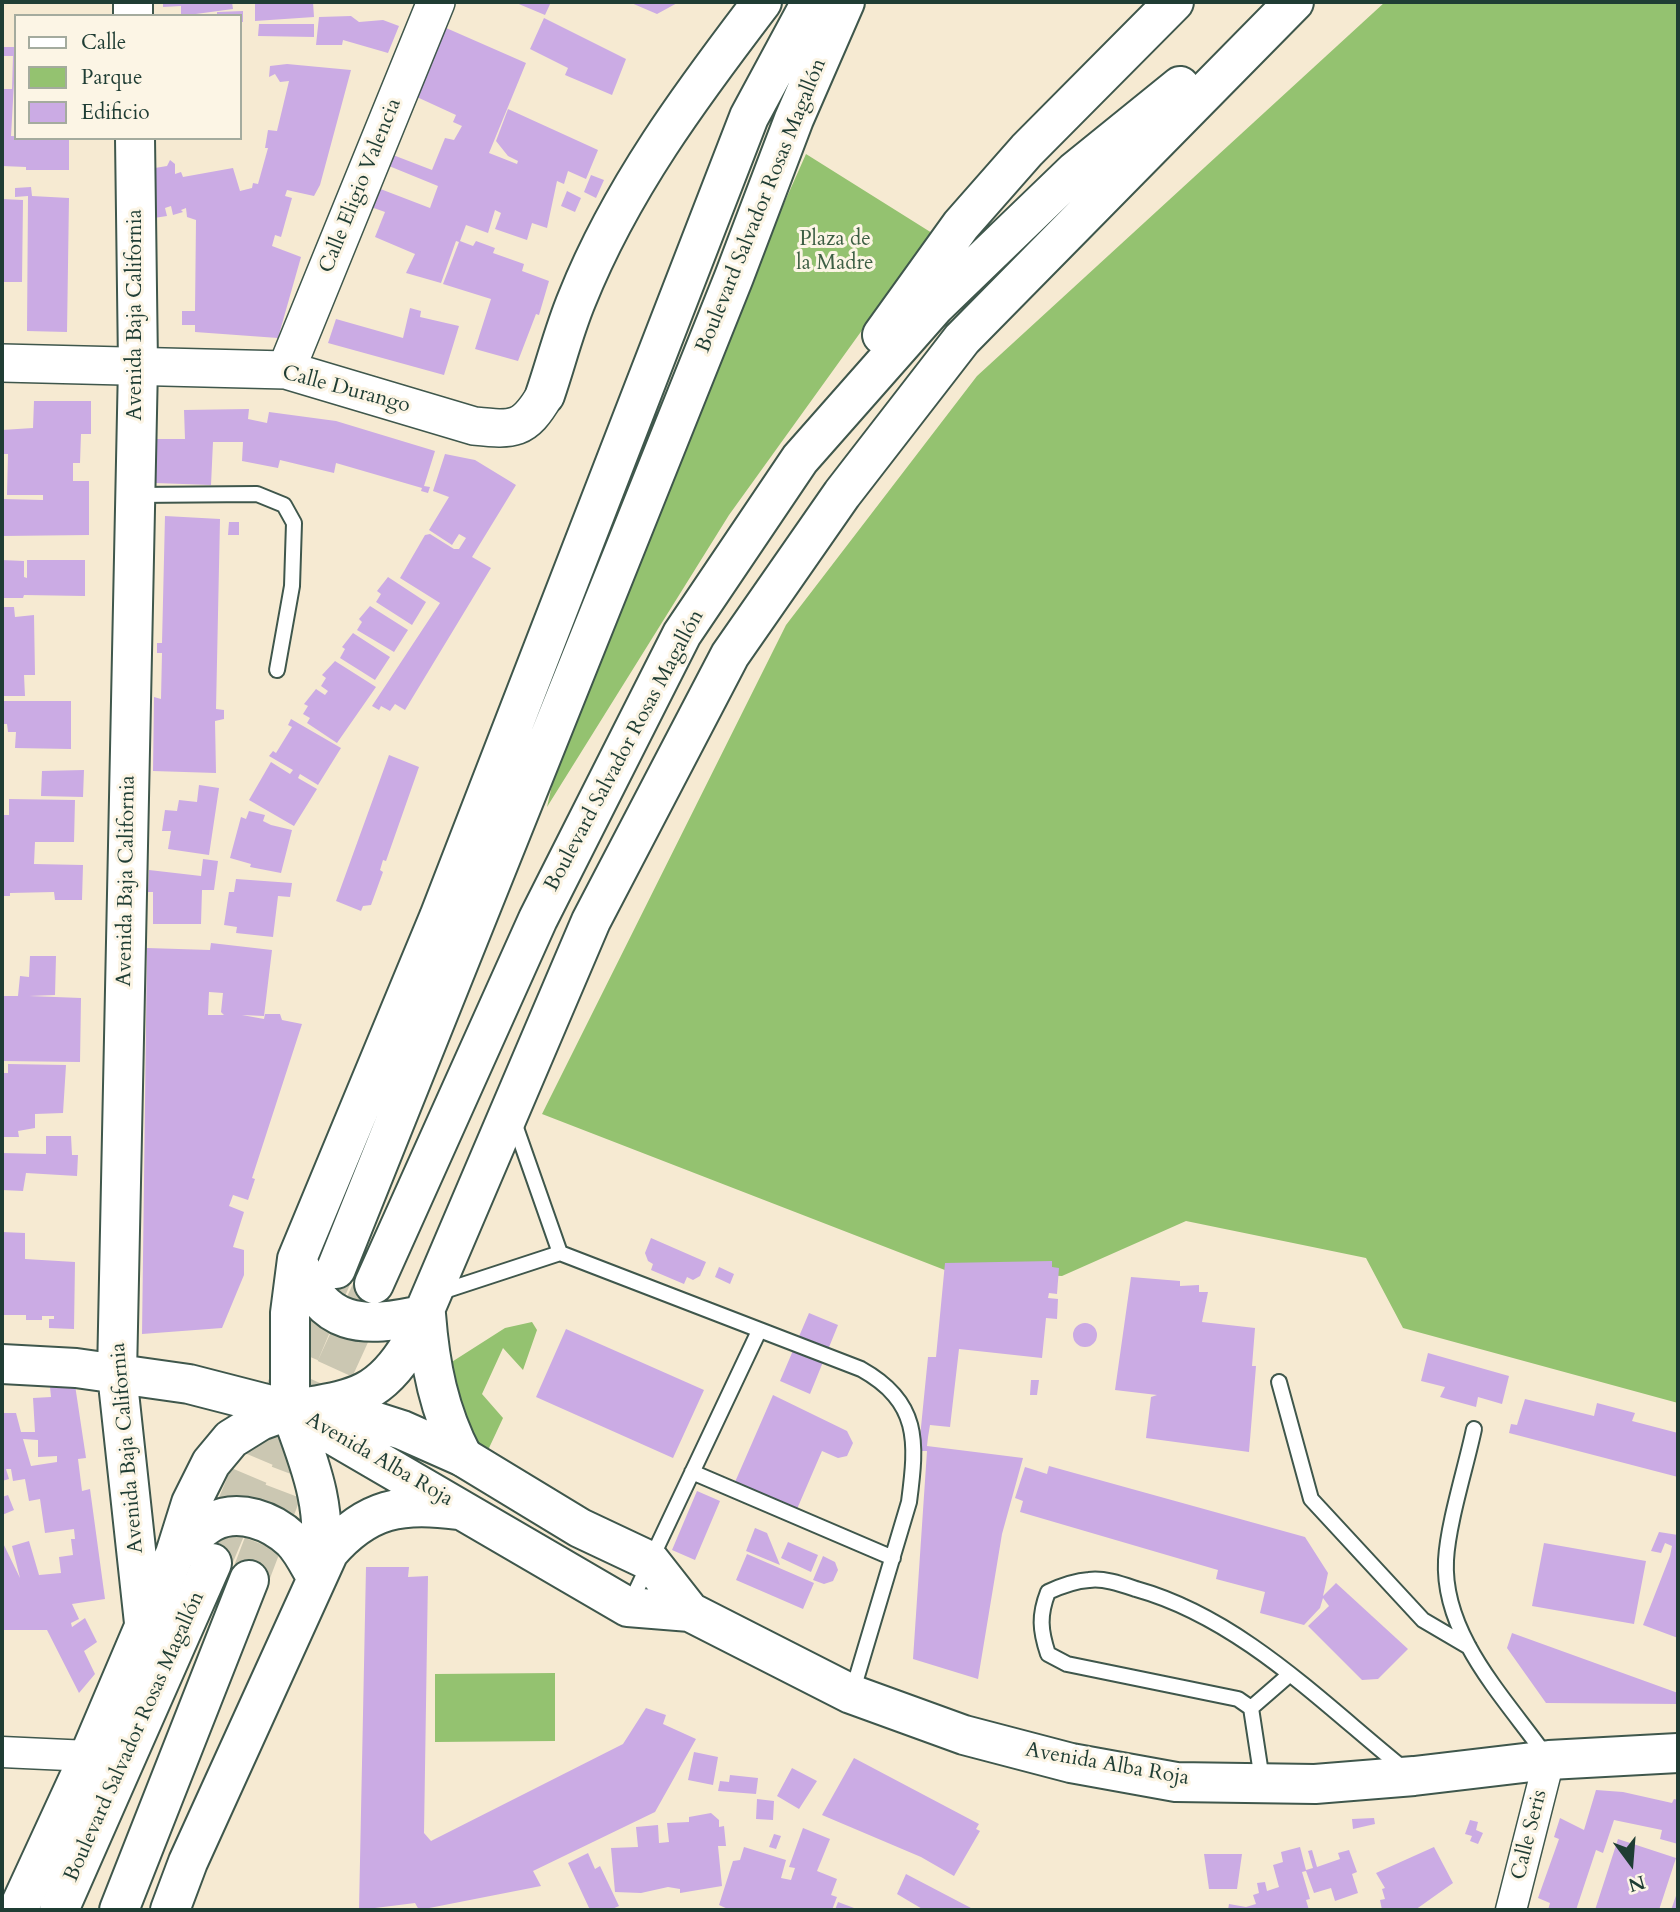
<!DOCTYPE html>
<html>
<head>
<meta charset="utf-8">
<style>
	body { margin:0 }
	#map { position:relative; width:1680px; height:1912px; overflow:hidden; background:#f6ead2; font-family:Cardo,serif }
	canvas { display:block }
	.frame { position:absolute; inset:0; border:4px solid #1f3d34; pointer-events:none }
	.legend { position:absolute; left:14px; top:14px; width:228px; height:126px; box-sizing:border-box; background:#fcf5e5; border:2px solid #a4ab9e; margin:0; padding:9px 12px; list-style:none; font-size:21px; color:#1f3d34 }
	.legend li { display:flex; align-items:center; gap:14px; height:35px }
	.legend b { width:35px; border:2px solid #a4ab9e }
	.north { position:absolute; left:1596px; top:1828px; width:70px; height:70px; -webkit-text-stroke:5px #fcf5e5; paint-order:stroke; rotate:164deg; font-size:19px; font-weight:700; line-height:28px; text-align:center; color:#1f3d34 }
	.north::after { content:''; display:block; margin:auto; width:24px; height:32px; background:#1f3d34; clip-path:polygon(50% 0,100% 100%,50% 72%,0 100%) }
</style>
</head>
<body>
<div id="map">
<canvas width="1680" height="1912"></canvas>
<div class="frame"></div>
<ul class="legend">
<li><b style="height:9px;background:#fff"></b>Calle</li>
<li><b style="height:19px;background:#94c270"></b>Parque</li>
<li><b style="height:19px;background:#cbabe4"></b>Edificio</li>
</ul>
<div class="north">N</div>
</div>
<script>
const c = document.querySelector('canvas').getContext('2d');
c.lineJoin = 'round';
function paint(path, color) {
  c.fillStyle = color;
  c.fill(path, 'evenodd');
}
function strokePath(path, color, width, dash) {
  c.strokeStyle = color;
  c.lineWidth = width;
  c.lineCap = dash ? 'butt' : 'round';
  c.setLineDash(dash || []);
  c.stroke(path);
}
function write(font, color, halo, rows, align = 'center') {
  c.font = font + ' Cardo,serif';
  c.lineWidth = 6;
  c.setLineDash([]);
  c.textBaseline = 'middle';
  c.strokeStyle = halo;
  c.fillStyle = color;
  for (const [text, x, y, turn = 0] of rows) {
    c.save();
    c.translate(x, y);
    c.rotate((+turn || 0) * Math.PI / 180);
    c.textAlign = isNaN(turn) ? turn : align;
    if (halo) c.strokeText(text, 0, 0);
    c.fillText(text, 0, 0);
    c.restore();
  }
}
paint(new Path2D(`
	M 1385,2 L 1678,2 L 1678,1403 L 1403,1328 L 1366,1258 L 1186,1221 L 1062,1276 L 950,1272 L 542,1114 L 786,625 L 977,376 Z
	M 806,154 L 932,233 L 729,515 L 547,807 L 562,742 L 686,424 Z
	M 532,1322 L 537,1330 L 523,1370 L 503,1348 L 482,1394 L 503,1418 L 489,1448 L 484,1449 L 477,1446 L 447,1365 L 505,1328 Z
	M 555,1673 L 555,1741 L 435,1742 L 435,1674 Z`), '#94c270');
paint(new Path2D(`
	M 163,2 L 232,2 L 233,9 L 181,16 L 181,6 L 163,7 Z
	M 255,2 L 313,2 L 314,17 L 255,21 Z
	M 514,2 L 551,2 L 545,15 Z
	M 629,2 L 679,2 L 657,14 Z
	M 243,11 L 243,22 L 240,22 L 240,16 L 217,16 L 217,12 Z
	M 351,16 L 359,22 L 383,20 L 399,26 L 388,53 L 343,40 L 342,45 L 316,45 L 319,17 Z
	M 544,18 L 626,59 L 612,95 L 565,75 L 568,68 L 530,49 Z
	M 259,24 L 314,24 L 314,37 L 258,36 Z
	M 437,24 L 526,63 L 489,153 L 517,164 L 518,161 L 508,156 L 496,141 L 508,109 L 598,150 L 586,179 L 568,171 L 564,184 L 557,181 L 547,228 L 532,223 L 527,240 L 495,229 L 501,213 L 495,210 L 488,233 L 466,225 L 460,241 L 473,246 L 476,241 L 495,248 L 493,253 L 524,264 L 522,271 L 549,281 L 539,315 L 536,314 L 518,361 L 475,349 L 491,299 L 443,284 L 459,242 L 456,241 L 441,283 L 406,273 L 415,254 L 375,237 L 385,212 L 371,207 L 370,185 L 430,208 L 438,186 L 389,166 L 393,155 L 432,170 L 445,138 L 454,140 L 462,126 L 453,122 L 456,115 L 406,92 Z
	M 2,47 L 16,47 L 11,136 L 69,138 L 69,170 L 26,170 L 26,167 L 2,166 L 2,89 L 12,89 L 13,56 L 2,56 Z
	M 287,64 L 351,70 L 320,185 L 314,196 L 287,190 L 285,196 L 292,198 L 281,237 L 275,235 L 272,246 L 301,257 L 278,338 L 195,332 L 195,325 L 182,325 L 182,311 L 195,311 L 196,220 L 187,217 L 186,208 L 181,210 L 183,212 L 173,215 L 171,206 L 165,208 L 167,216 L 154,218 L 155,168 L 167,166 L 170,160 L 175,164 L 175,174 L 181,172 L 183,177 L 233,168 L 240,191 L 252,188 L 253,183 L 258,184 L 268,148 L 265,148 L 268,130 L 277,131 L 289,81 L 280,82 L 275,74 L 269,77 L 270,66 Z
	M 591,175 L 604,180 L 596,198 L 584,192 Z
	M 31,187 L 32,196 L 69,198 L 67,332 L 27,331 L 28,196 L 15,197 L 15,188 Z
	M 567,191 L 581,198 L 575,212 L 561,206 Z
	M 2,199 L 23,200 L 22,282 L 2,282 Z
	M 410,308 L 421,311 L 420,317 L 459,326 L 444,375 L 328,343 L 336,319 L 403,338 Z
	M 34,401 L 91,401 L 91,434 L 81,434 L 80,463 L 73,463 L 73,481 L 89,481 L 89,535 L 2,536 L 2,499 L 43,500 L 43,495 L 7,495 L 8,454 L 2,454 L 2,430 L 33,428 Z
	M 249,409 L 248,419 L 267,423 L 269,412 L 336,421 L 435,451 L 424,486 L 430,487 L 428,493 L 421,491 L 422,488 L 336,463 L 334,473 L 280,460 L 278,468 L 242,461 L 243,442 L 213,442 L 211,485 L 155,483 L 156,439 L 185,439 L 184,410 Z
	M 445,454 L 475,460 L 516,485 L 472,557 L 491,568 L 405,710 L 395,704 L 390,711 L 381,706 L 379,710 L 372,706 L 440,603 L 400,578 L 425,535 L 430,534 L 454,549 L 459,549 L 466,538 L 459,534 L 452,545 L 429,530 L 449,497 L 433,491 Z
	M 165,516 L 220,519 L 216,709 L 224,710 L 224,719 L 215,721 L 216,773 L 153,771 L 154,697 L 161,699 L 162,653 L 157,653 L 157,643 L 162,643 Z
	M 229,522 L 239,522 L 239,535 L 228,535 Z
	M 2,560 L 24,561 L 24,577 L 27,578 L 27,560 L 85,560 L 85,596 L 24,595 L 23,598 L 2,598 Z
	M 388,577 L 426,602 L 412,625 L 376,602 L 381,594 L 377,591 Z
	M 370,606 L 408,630 L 394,652 L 357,630 L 362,622 L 359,619 Z
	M 2,607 L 14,607 L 15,617 L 34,615 L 35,675 L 24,675 L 25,696 L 2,696 Z
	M 353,633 L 390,657 L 375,680 L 340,658 L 345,649 L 342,647 Z
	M 335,661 L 376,687 L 337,743 L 307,723 L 310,718 L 303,714 L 308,706 L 304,704 L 316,689 L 325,695 L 328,691 L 321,686 L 326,678 L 322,675 Z
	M 2,701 L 71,701 L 71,749 L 15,748 L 16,732 L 8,732 L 7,724 L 2,724 Z
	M 291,719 L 341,748 L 318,785 L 300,774 L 298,778 L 317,789 L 294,826 L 249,800 L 271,762 L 290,774 L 293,770 L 269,756 L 273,751 L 276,753 L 292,727 L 288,725 Z
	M 389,755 L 419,767 L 386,861 L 383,860 L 380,870 L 383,872 L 371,905 L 363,906 L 361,911 L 336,901 Z
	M 84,770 L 83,797 L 41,796 L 42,771 Z
	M 199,785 L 219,788 L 209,855 L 168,849 L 171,831 L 162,831 L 165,810 L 177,811 L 179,800 L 197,802 Z
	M 9,799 L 75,800 L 74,842 L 35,842 L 34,864 L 83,865 L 82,900 L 55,900 L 54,892 L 10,893 L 10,896 L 4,896 L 2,834 L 4,815 L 9,815 Z
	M 249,811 L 265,815 L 263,821 L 271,825 L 292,830 L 281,873 L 250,867 L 251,864 L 230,858 L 241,817 L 246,819 Z
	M 203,859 L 218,861 L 214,890 L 202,890 L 201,924 L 153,924 L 153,892 L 148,892 L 149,870 L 201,876 Z
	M 236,879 L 292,883 L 290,897 L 278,896 L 273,937 L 236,933 L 237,927 L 224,925 L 229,892 L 234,892 Z
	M 211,943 L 272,950 L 264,1016 L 242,1015 L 264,1019 L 265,1014 L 280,1014 L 282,1020 L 302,1024 L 252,1178 L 255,1179 L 248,1200 L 233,1195 L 229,1206 L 244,1212 L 233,1247 L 244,1250 L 244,1275 L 222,1328 L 142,1334 L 147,948 L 210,950 ZM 209,992 L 223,993 L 221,1012 L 224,1015 L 208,1015 Z
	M 30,956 L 56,956 L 55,995 L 29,996 L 81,998 L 80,1062 L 2,1061 L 2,996 L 18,996 L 20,976 L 29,977 Z
	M 8,1064 L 66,1065 L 63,1113 L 35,1114 L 35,1128 L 18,1131 L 19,1137 L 2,1137 L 2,1082 L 4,1082 L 4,1073 L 8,1073 Z
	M 46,1136 L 71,1136 L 72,1155 L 78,1155 L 77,1176 L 26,1173 L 23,1191 L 2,1190 L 2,1153 L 46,1154 Z
	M 2,1232 L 25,1233 L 25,1259 L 75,1262 L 74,1329 L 49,1328 L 49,1319 L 54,1319 L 54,1316 L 42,1316 L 42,1320 L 26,1320 L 26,1315 L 2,1315 Z
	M 651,1238 L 706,1262 L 700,1276 L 693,1280 L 687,1277 L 684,1284 L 651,1270 L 653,1264 L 648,1261 L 645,1253 Z
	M 1052,1261 L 1052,1267 L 1059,1268 L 1057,1294 L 1049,1293 L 1048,1298 L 1058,1299 L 1057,1319 L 1046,1318 L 1042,1358 L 959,1349 L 950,1427 L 930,1425 L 928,1437 L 927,1446 L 1023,1458 L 1002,1534 L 978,1679 L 913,1659 L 927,1451 L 920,1451 L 920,1437 L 928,1357 L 936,1357 L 945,1263 Z
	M 719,1267 L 734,1274 L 730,1284 L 715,1277 Z
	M 1131,1277 L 1180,1281 L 1180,1286 L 1199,1285 L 1199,1292 L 1208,1292 L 1202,1322 L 1255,1328 L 1252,1366 L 1256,1366 L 1249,1452 L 1146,1438 L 1151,1397 L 1157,1395 L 1115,1390 Z
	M 809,1313 L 838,1325 L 810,1394 L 780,1381 Z
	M1073 1335a12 12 0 1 1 24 0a12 12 0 1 1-24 0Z
	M 566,1329 L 704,1390 L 673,1458 L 536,1397 Z
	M 1428,1353 L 1509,1376 L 1502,1404 L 1478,1397 L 1476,1407 L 1440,1397 L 1445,1387 L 1421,1381 Z
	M 1031,1380 L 1039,1380 L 1037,1395 L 1030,1395 Z
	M 75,1385 L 86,1458 L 78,1459 L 82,1491 L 90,1489 L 105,1599 L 72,1604 L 79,1619 L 71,1623 L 72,1627 L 85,1618 L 97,1642 L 84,1651 L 95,1674 L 79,1693 L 47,1630 L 2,1630 L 2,1541 L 20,1578 L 12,1546 L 29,1541 L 39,1575 L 61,1573 L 59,1557 L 73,1555 L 71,1539 L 75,1539 L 74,1529 L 45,1533 L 40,1499 L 29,1501 L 25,1479 L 13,1481 L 11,1469 L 6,1469 L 9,1479 L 2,1481 L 2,1413 L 16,1413 L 21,1432 L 35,1432 L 33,1398 L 51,1397 L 50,1387 ZM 23,1439 L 38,1440 L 38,1457 L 57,1456 L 57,1462 L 31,1466 Z
	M 773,1395 L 847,1431 L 853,1443 L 847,1456 L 838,1458 L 822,1451 L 797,1509 L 735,1482 Z
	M 1525,1399 L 1594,1416 L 1597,1403 L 1635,1413 L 1632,1421 L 1678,1433 L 1678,1477 L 1509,1433 L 1511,1424 L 1517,1425 Z
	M 1049,1466 L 1305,1537 L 1328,1573 L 1323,1596 L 1336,1583 L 1408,1649 L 1378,1679 L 1362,1680 L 1308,1626 L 1329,1606 L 1323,1598 L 1320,1608 L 1304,1625 L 1260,1613 L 1265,1592 L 1216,1579 L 1218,1570 L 1020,1512 L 1023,1501 L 1015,1498 L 1025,1467 L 1047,1474 Z
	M 697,1491 L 720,1501 L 695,1560 L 672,1550 Z
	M 8,1495 L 14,1510 L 2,1515 L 2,1497 Z
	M 755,1528 L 767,1533 L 780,1565 L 746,1551 Z
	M 1659,1532 L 1678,1535 L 1678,1638 L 1643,1625 L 1670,1556 L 1672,1546 L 1665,1543 L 1661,1553 L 1651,1551 Z
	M 788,1542 L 818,1555 L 811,1572 L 781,1558 Z
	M 1544,1543 L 1646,1561 L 1634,1624 L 1532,1606 Z
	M 747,1554 L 814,1583 L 803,1609 L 736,1580 Z
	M 823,1556 L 835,1562 L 838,1570 L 833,1581 L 824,1584 L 813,1580 Z
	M 366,1567 L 409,1567 L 408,1577 L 428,1576 L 424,1833 L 431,1841 L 623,1744 L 646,1708 L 666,1715 L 663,1724 L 696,1739 L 655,1812 L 533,1871 L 541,1886 L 419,1910 L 415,1903 L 359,1910 Z
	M 1512,1633 L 1678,1693 L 1678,1704 L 1546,1703 L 1507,1648 Z
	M 694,1752 L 718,1757 L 713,1785 L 688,1780 Z
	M 854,1758 L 979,1824 L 976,1829 L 980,1831 L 954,1876 L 921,1857 L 822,1815 Z
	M 792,1768 L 817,1781 L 799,1809 L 777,1796 Z
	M 730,1775 L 758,1778 L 756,1794 L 718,1791 L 720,1781 L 729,1782 Z
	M 1596,1790 L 1623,1792 L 1672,1803 L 1674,1799 L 1678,1800 L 1678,1844 L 1660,1839 L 1662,1830 L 1614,1820 L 1603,1853 L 1596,1850 L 1576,1910 L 1563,1908 L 1563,1910 L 1548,1910 L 1550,1903 L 1538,1898 L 1559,1839 L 1554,1837 L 1560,1818 L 1584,1830 Z
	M 757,1799 L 774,1801 L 773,1820 L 756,1819 Z
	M 711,1813 L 719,1820 L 719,1827 L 724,1826 L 726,1846 L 718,1846 L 722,1886 L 680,1893 L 680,1889 L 668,1887 L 641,1893 L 615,1892 L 611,1848 L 638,1847 L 636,1827 L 658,1825 L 659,1843 L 669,1842 L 667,1823 L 689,1822 L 689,1817 Z
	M 1374,1818 L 1375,1824 L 1353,1829 L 1352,1819 Z
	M 1470,1820 L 1478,1822 L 1476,1830 L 1483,1833 L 1478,1844 L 1470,1841 L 1472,1836 L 1465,1834 Z
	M 803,1828 L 830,1839 L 817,1871 L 837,1879 L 831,1895 L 837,1897 L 832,1910 L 730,1910 L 719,1905 L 733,1861 L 740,1860 L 744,1847 L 786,1860 L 781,1878 L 791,1880 L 795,1868 L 789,1867 Z
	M 774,1834 L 781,1836 L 776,1849 L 769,1847 Z
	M 1618,1839 L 1676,1858 L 1659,1910 L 1595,1910 Z
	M 1300,1847 L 1306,1870 L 1313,1868 L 1308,1851 L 1312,1850 L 1317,1867 L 1340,1859 L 1338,1853 L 1349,1850 L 1357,1872 L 1352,1874 L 1358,1893 L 1335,1901 L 1331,1888 L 1314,1893 L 1306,1871 L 1302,1872 L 1310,1899 L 1306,1900 L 1309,1910 L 1228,1910 L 1229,1904 L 1246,1907 L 1256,1904 L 1253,1895 L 1259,1893 L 1257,1883 L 1265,1882 L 1267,1891 L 1279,1887 L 1273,1865 L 1283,1862 L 1281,1852 Z
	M 1434,1847 L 1453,1883 L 1415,1910 L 1412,1908 L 1382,1910 L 1380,1900 L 1385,1899 L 1382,1889 L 1385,1888 L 1376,1873 Z
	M 588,1853 L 595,1869 L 600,1866 L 619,1906 L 610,1910 L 590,1910 L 568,1863 Z
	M 1204,1854 L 1242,1854 L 1237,1889 L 1209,1889 Z
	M 906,1874 L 971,1908 L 976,1910 L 924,1910 L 897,1894 Z
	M 1678,1884 L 1678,1910 L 1671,1910 L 1677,1893 Z
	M 838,1902 L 854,1908 L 853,1910 L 835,1910 Z`), '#cbabe4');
strokePath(new Path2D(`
	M 212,1563 L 335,1271
	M 249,1580 L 300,1446 L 370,1292`), '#cbc7b2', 38, [38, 19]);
const service = new Path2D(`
	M 135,495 L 257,494 L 284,505 L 294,523 L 292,586 L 277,670
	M 514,1122 L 560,1253
	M 438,1293 L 560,1253 L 861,1369 C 920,1402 917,1441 909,1502 L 852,1693
	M 1279,1382 L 1311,1499 L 1423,1620 L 1469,1647
	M 1474,1429 C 1466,1467 1448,1523 1446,1560 C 1442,1635 1505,1698 1546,1756
	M 692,1472 L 893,1558
	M 629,1606 L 759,1331
	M 1251,1708 L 1289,1675
	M 1262,1780 L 1251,1708 L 1238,1699 L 1067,1664 L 1048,1654 C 1040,1630 1039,1615 1048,1592 C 1061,1586 1074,1581 1089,1580 C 1104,1578 1121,1584 1136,1589 C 1240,1618 1321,1702 1404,1769`);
const minor = new Path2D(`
	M 2,1752 L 89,1756
	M 1511,1910 L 1549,1760`);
const tertiary = new Path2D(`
	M 2,363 L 286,370 L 474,426 C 514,430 524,431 545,395
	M 286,370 L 436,2`);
const secondary = new Path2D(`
	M 133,2 L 133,16
	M 135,138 L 138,365 L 117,1374 L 144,1623
	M 2,1364 L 76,1368 L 189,1384 L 290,1410 L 377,1422 L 402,1430 L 463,1457 L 580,1528 L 650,1561 L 690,1612
	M 290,1410 L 628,1607 L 690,1612 L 851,1694 L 964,1735 L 1071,1763 L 1176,1782 L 1315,1784 L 1414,1776 L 1549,1760 L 1678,1753
	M 290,1410 C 310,1464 330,1512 318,1570
	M 175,1554 C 186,1544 199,1529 212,1522 C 239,1508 272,1521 292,1540 C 302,1550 309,1565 316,1577
	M 18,1910 L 89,1756 L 175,1554 L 191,1503 L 211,1463 L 231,1439 L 260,1421 L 290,1410
	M 170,1910 L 188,1862 L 329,1552 C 367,1508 402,1502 458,1510`);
const trunk = new Path2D(`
	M 811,2 L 749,117 L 439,917 L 297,1259 L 290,1313 L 290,1410 C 349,1399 377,1400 410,1345 L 591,921 L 730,655 L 842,494 L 962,339 L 1294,2
	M 882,335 L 961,225 L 1027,150 L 1174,2
	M 545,395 C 556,363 564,330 577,299 C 621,189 691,95 762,2
	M 297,1259 C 322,1328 361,1329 426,1314
	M 336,1269 L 734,277 L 794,119 L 845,2
	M 374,1284 L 538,919 L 682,634 L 800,459 L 935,306 L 1075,171 L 1180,86
	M 426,1314 C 430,1366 439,1411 463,1457
	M 59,1910 L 212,1563
	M 119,1910 L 249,1580`);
strokePath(service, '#3f574c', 18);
strokePath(minor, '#3f574c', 33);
strokePath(tertiary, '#3f574c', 40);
strokePath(secondary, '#3f574c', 42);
strokePath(trunk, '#3f574c', 42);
strokePath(service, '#fff', 14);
strokePath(minor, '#fff', 30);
strokePath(tertiary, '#fff', 37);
strokePath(secondary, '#fff', 38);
strokePath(trunk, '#fff', 38);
write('21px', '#1f3d34', '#fcf5e5', [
	["Calle Eligio Valencia",361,186,-68],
	["Boulevard Salvador Rosas Magallón",762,206,-68],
	["Avenida Baja California",136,315,-90],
	["Calle Durango",346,390,15],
	["Boulevard Salvador Rosas Magallón",625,751,-62],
	["Avenida Baja California",127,881,-89],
	["Avenida Baja California",128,1448,-95],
	["Avenida Alba Roja",379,1460,30],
	["Boulevard Salvador Rosas Magallón",135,1737,-66],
	["Avenida Alba Roja",1107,1765,10],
	["Calle Seris",1530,1835,-76]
]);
write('21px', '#3c5e43', '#fcf5e5', [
	["Plaza de",835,240],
	["la Madre",835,264]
]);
</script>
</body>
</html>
